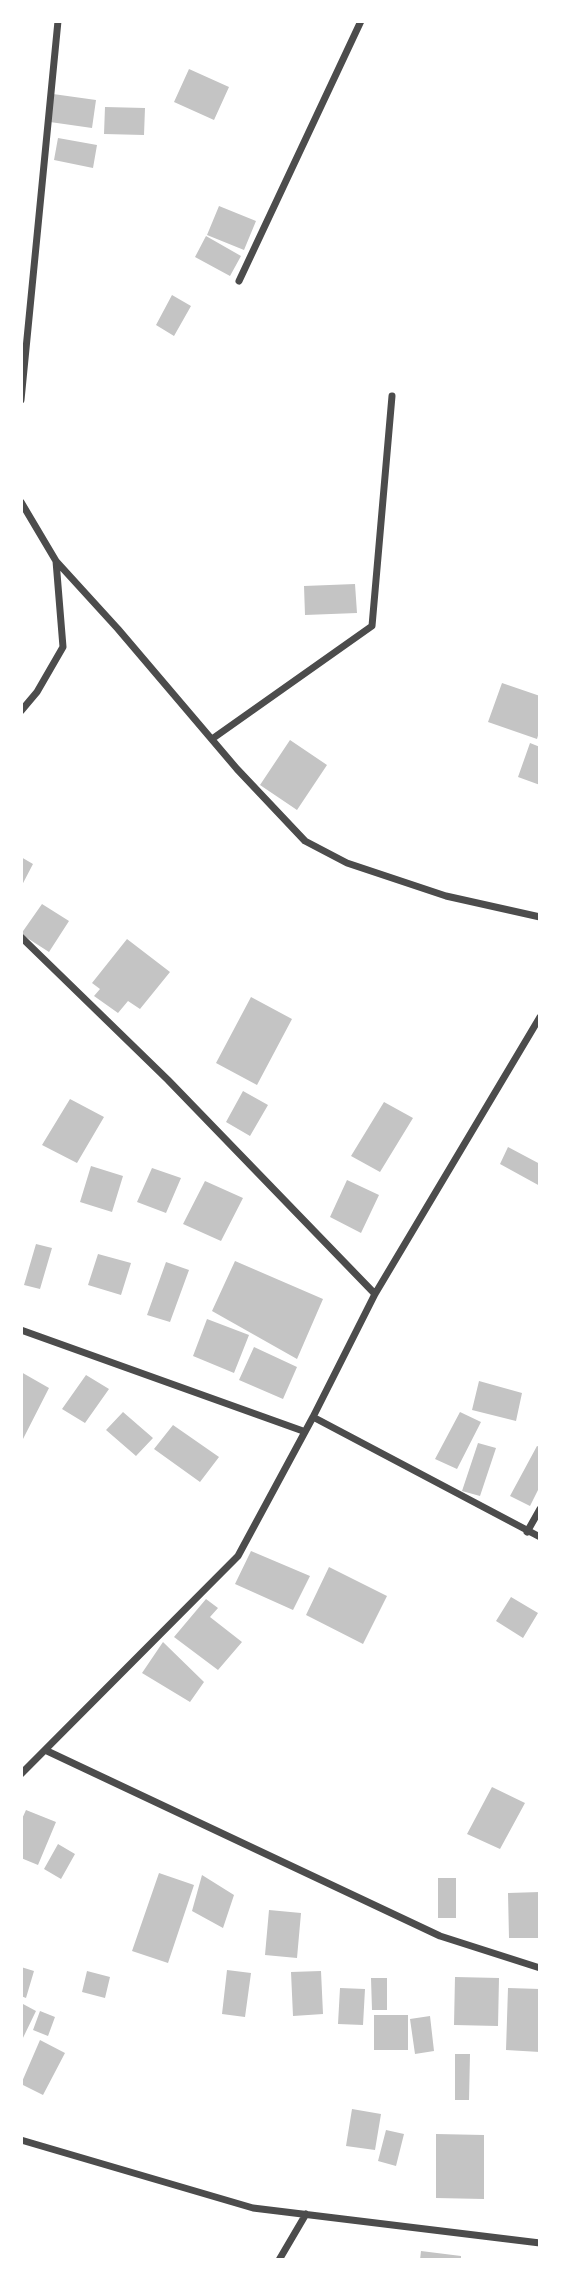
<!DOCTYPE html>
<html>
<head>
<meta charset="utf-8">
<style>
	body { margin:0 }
	#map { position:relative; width:561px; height:2281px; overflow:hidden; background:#fff; font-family:"Sofia Sans Condensed",sans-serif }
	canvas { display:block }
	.frame { position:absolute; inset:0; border:23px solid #fff; pointer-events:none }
</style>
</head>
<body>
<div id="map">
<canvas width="561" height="2281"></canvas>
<div class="frame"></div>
</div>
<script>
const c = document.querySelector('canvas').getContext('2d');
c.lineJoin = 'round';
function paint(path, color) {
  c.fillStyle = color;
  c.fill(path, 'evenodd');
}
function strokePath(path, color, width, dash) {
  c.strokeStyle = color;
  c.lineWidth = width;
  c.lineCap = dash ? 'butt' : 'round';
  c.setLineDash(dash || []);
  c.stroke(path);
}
paint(new Path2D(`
	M 189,69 L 229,87 L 214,120 L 174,102 Z
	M 53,94 L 96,100 L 92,128 L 50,122 Z
	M 105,107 L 145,108 L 144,135 L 104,134 Z
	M 58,138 L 97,145 L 93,168 L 54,160 Z
	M 219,206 L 256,221 L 244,250 L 207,235 Z
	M 206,236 L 241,256 L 230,276 L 195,257 Z
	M 172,295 L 191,306 L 174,336 L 156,325 Z
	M 355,584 L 357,613 L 305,615 L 304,586 Z
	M 502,683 L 540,696 L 540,729 L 537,739 L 488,722 Z
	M 290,740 L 327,765 L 297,810 L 260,785 Z
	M 530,743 L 540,747 L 540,785 L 518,777 Z
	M 21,857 L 33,864 L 21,887 Z
	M 42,904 L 69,921 L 49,952 L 21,934 Z
	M 127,939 L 170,972 L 140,1009 L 128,1001 L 118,1013 L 94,996 L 100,989 L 92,983 Z
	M 251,997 L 292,1019 L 257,1085 L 216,1063 Z
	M 243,1091 L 268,1105 L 250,1136 L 226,1122 Z
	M 70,1099 L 104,1117 L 77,1163 L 42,1145 Z
	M 384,1102 L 413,1118 L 380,1172 L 351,1156 Z
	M 508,1147 L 540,1164 L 540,1186 L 500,1164 Z
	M 91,1166 L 123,1176 L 112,1212 L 80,1202 Z
	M 152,1168 L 181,1178 L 166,1213 L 137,1202 Z
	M 347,1180 L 379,1195 L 361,1233 L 330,1217 Z
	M 205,1181 L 243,1198 L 221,1241 L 183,1224 Z
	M 36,1244 L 52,1248 L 40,1289 L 24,1285 Z
	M 98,1254 L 131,1263 L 121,1295 L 88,1285 Z
	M 235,1261 L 323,1299 L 297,1359 L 212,1311 Z
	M 166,1262 L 189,1270 L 170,1322 L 147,1315 Z
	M 207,1319 L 249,1335 L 234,1373 L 193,1356 Z
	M 254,1347 L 297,1367 L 283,1399 L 239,1380 Z
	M 21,1372 L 49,1388 L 23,1439 L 21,1438 Z
	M 86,1375 L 109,1389 L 85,1423 L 62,1409 Z
	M 479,1381 L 522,1393 L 516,1421 L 472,1410 Z
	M 123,1412 L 153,1438 L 136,1456 L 106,1430 Z
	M 460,1412 L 481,1422 L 457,1469 L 435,1459 Z
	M 173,1425 L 219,1457 L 200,1482 L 154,1449 Z
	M 478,1443 L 496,1448 L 480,1496 L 462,1491 Z
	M 537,1446 L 540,1447 L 540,1486 L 530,1506 L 510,1496 Z
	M 251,1551 L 310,1576 L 293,1610 L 235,1584 Z
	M 329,1567 L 387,1596 L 363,1644 L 306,1615 Z
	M 511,1597 L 538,1613 L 523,1638 L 496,1621 Z
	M 206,1599 L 218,1608 L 210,1617 L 242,1642 L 218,1670 L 174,1637 Z
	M 163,1642 L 204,1682 L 190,1702 L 142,1673 Z
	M 492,1787 L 525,1803 L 500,1849 L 467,1834 Z
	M 26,1810 L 56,1822 L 38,1865 L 21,1858 L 21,1821 Z
	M 58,1844 L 75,1854 L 61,1879 L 44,1869 Z
	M 159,1873 L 194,1885 L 168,1963 L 132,1951 Z
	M 202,1875 L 234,1895 L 223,1928 L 192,1911 Z
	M 438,1878 L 456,1878 L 456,1918 L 438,1918 Z
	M 540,1892 L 540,1938 L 509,1938 L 508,1893 Z
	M 269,1910 L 301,1913 L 297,1958 L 265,1955 Z
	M 21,1967 L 34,1971 L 26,1998 L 21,1996 Z
	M 227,1970 L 251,1973 L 245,2017 L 222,2014 Z
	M 87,1971 L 110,1977 L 105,1998 L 82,1992 Z
	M 321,1971 L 323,2014 L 293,2016 L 291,1972 Z
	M 455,1977 L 499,1978 L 498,2026 L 454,2025 Z
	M 371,1978 L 387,1978 L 387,2010 L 372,2010 Z
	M 340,1988 L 365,1989 L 363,2025 L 338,2024 Z
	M 508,1988 L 540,1989 L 540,2052 L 506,2050 Z
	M 23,2004 L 36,2011 L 21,2042 L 21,2008 Z
	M 40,2011 L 55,2017 L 48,2036 L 33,2030 Z
	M 374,2015 L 408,2015 L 408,2050 L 374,2050 Z
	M 430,2016 L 434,2051 L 415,2054 L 410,2019 Z
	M 40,2040 L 65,2053 L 43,2095 L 21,2084 Z
	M 455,2054 L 470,2054 L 469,2100 L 455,2100 Z
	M 352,2109 L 381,2114 L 375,2150 L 346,2146 Z
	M 386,2130 L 404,2134 L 396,2166 L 378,2161 Z
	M 436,2134 L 484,2135 L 484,2199 L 436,2198 Z
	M 421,2251 L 461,2256 L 461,2260 L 420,2260 Z`), '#c4c4c4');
strokePath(new Path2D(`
	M 239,281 L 361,21
	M 21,400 L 58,21
	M 21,502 L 56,561 L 63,647 L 37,692 L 21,711
	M 56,561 L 118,629 L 237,769 L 305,841 L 347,863 L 446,896 L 540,917
	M 212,739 L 372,626 L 392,396
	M 21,937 L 168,1080 L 375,1294
	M 21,1330 L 303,1431
	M 313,1417 L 540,1537
	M 527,1532 L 540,1509
	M 45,1750 L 440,1936 L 540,1968
	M 21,1774 L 238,1556 L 313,1417 L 375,1294 L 540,1017
	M 21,2140 L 253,2208 L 540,2243
	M 279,2260 L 306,2214`), '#4c4c4c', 7);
</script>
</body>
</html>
